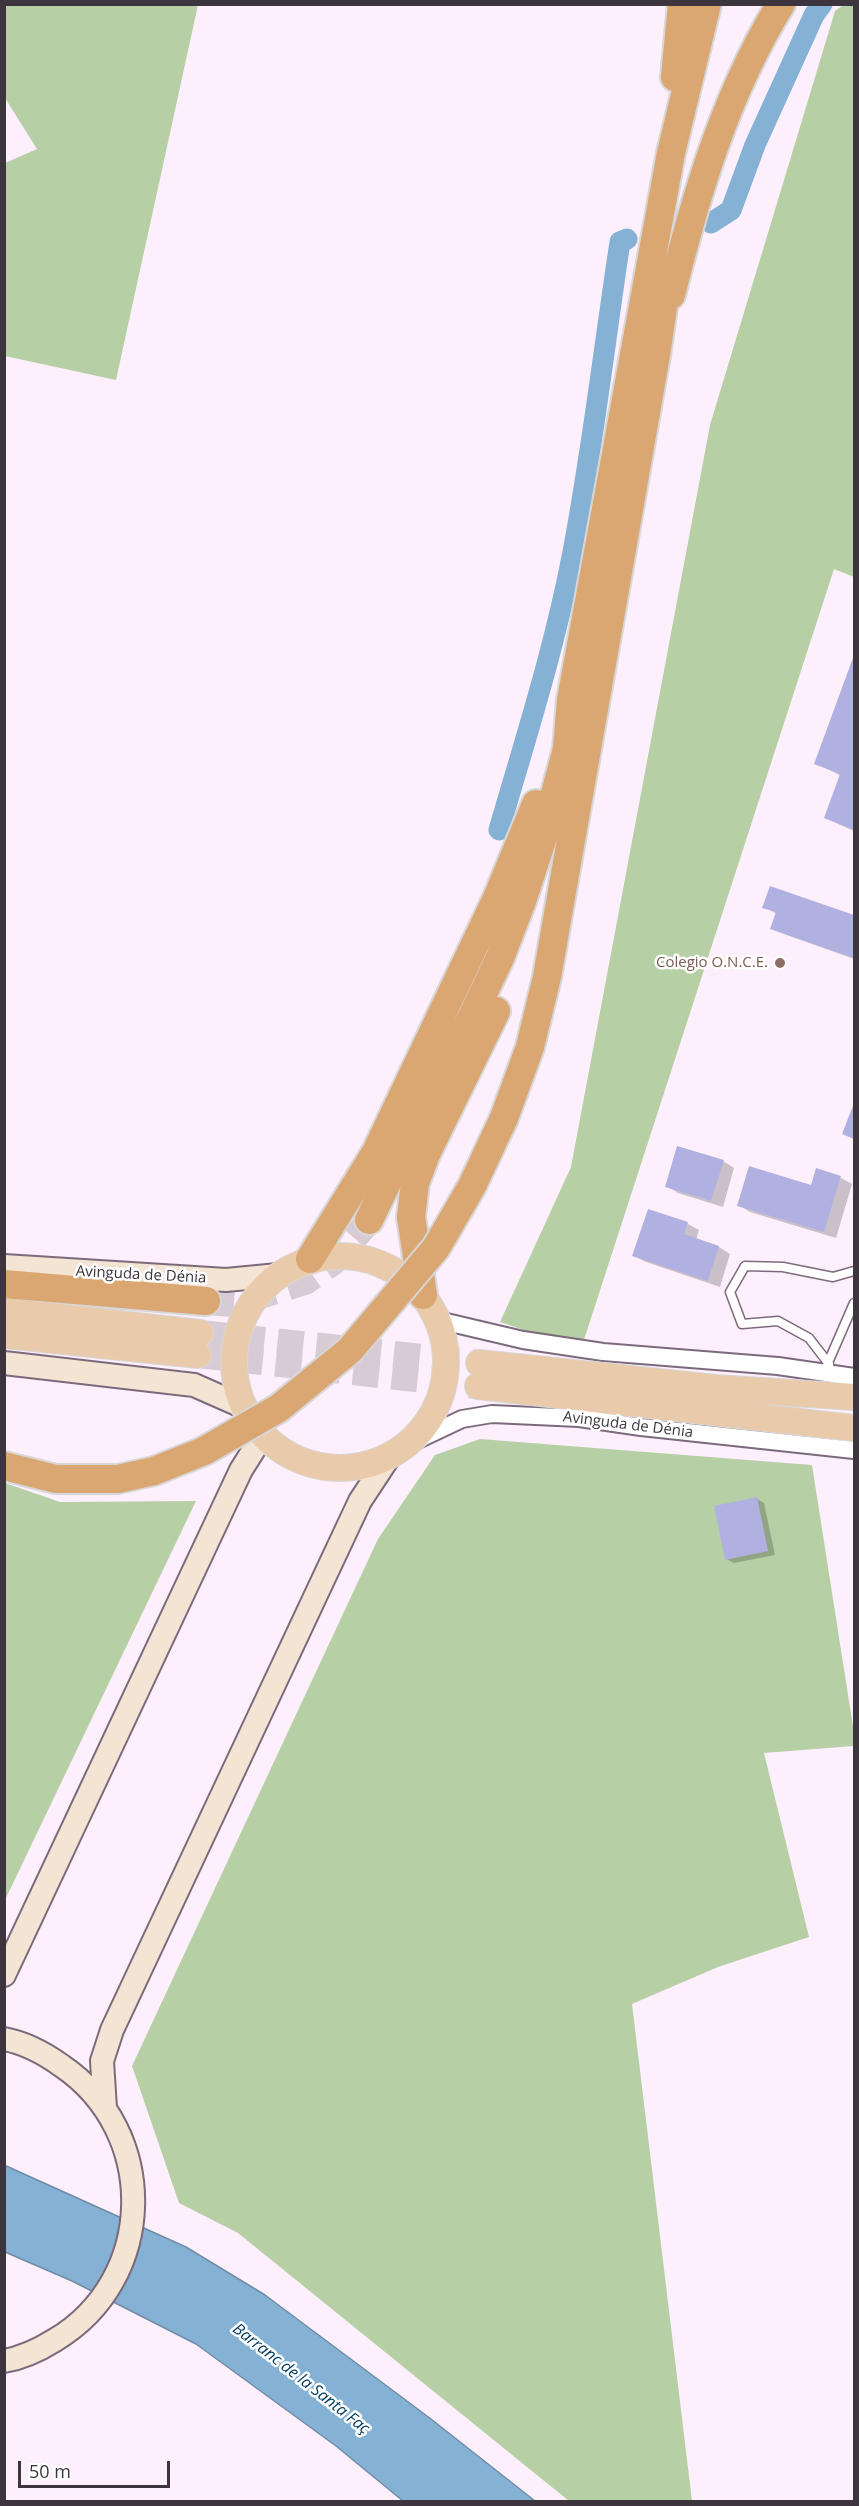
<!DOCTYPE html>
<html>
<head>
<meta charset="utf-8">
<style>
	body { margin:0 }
	#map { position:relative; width:859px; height:2506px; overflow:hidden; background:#fdf0fc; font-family:"Open Sans",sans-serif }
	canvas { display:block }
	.frame { position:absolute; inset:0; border:6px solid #3d353d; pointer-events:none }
	.scale { position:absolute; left:18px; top:2461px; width:152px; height:27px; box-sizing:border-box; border:3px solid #3d353d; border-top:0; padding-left:8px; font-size:18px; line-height:21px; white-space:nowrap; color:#3d353d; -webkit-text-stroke:4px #fff; paint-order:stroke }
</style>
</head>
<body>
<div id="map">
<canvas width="859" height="2506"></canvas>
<div class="frame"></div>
<div class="scale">50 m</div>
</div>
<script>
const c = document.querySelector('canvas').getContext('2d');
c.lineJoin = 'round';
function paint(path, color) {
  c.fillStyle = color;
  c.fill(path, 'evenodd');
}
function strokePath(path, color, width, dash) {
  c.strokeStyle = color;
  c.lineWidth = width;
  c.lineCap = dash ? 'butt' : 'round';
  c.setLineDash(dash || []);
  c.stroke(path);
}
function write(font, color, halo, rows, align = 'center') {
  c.font = font + ' "Open Sans",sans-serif';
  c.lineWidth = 5;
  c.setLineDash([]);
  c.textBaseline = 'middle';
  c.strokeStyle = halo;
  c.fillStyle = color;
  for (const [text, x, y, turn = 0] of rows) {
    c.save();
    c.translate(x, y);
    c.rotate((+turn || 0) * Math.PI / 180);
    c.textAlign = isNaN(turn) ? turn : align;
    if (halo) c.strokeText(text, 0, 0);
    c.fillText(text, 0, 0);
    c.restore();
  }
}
paint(new Path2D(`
	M 5,4 L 198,5 L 116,380 L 5,356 L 5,163 L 37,149 L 5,98 Z
	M 843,5 L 854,5 L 854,577 L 834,569 L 581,1349 L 500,1322 L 571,1167 L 710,425 L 835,11 Z
	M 480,1439 L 812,1465 L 854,1733 L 854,1746 L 764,1753 L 809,1937 L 718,1967 L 632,2004 L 692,2501 L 569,2501 L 238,2233 L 179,2203 L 132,2066 L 378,1539 L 435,1455 Z
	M 5,1483 L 60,1502 L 196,1501 L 5,1900 Z`), '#b6cfa5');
const water = new Path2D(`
	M 4,2165 L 186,2247 L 265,2295 L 431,2419 L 535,2501 L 403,2501 L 336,2446 L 196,2344 L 72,2281 L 5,2252 Z`);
paint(water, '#85b2d4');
strokePath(water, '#6f8ca7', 1.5);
paint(new Path2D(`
	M 854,658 L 854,831 L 825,818 L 841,776 L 816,763 Z
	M 771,888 L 854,917 L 854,959 L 784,934 L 772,928 L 777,914 L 764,907 Z
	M 723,1161 L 734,1168 L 723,1207 L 678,1193 L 667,1186 Z
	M 841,1178 L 852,1184 L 836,1238 L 750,1212 L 739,1205 Z
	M 649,1211 L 688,1224 L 699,1230 L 696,1240 L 719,1247 L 730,1254 L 720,1287 L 646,1262 L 634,1256 Z
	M 757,1499 L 764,1503 L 775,1555 L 734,1563 L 726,1559 Z`), '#0003');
strokePath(new Path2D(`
	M 711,223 L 731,210 L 755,145 L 814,15 L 822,4
	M 499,830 C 525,740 554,650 572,557 C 592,453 604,347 620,242 L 627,239`), '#85b2d4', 21);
paint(new Path2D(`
	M 854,655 L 854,830 L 824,818 L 840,774 L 814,764 Z
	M 770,886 L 854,915 L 854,958 L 770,929 L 776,912 L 762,908 Z
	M 854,1103 L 854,1139 L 842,1134 Z
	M 677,1146 L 724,1160 L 711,1201 L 665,1187 Z
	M 749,1166 L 811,1185 L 816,1168 L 841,1176 L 824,1232 L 737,1206 Z
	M 648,1209 L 688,1222 L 684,1234 L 719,1246 L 708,1281 L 632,1256 Z
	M 757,1497 L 768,1551 L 725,1560 L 714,1506 Z`), '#b0b1e1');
strokePath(new Path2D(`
	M 200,1333 L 479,1363
	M 198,1355 L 478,1386`), '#d7cbd6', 26, [26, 13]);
strokePath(new Path2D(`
	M 206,1301 L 234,1303 L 305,1281 L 332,1262 L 369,1220`), '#d7cbd6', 28, [28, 14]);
const lane = new Path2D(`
	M 829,1364 L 809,1338 L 778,1321 L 742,1324 L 730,1292 L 745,1266 L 783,1267 L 833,1277 L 854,1271
	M 827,1365 L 854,1303`);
const street = new Path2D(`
	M 438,1320 L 523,1340 L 603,1352 L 778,1366 L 854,1377
	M 407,1445 L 462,1419 L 492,1414 L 579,1418 L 641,1427 L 854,1450`);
const secondary = new Path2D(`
	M 4,1266 L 226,1280 L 278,1275
	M 4,1363 L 194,1385 L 244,1407
	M 4,1975 L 241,1470 L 263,1435
	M 4,2039 C 26,2043 44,2053 62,2066 C 159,2132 157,2279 55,2340 C 39,2350 22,2358 4,2361
	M 105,2108 L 102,2061 L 112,2030 L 360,1501 L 389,1457`);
const primary = new Path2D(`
	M234 1362a106 106 0 1 1 212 0a106 106 0 1 1-212 0Z
	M 4,1311 L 200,1333
	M 4,1335 L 198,1355
	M 479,1363 L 716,1388 L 854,1397
	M 478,1386 L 854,1428`);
const highway = new Path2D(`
	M 675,77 L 682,4
	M 671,295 C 696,194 726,93 781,4
	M 504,1118 L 530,1047 L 547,977 L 656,355 L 668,273
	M 369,1220 L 422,1110 L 471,1019 L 500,958 L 522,901 L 545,831 L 567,749 L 571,700 L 671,153 L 707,4
	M 310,1259 L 376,1152 L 497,898 L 536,804
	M 4,1284 L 206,1301
	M 423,1295 L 411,1217 L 415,1183 L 426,1154 L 496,1011
	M 4,1466 L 56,1479 L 118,1479 L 154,1471`);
strokePath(lane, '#7c6a7c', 11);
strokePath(street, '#7c6a7c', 20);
strokePath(secondary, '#7c6a7c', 26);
strokePath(primary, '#d8d7d8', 28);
strokePath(highway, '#d8d7d8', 32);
strokePath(lane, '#fff', 8);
strokePath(street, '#fff', 16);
strokePath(secondary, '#f4e4d4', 22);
strokePath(primary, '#e9caaa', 26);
strokePath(highway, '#daa671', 28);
const highwayBridge = new Path2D(`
	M 154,1471 L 204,1451 L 279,1408 L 350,1350 L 436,1248 L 472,1186 L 504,1118`);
strokePath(highwayBridge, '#d8d7d8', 32, []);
strokePath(highwayBridge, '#daa671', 28);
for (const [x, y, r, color] of [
	[780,963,6,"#8d6e63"]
]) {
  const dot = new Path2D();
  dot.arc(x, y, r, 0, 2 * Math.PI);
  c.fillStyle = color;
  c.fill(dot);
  strokePath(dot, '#fff', 2);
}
write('15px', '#785e54', '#fff', [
	["Colegio O.N.C.E.",768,963]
], 'right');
write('15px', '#3d353d', '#fff', [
	["Avinguda de Dénia",141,1275,3],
	["Avinguda de Dénia",628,1425,7]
]);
write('italic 16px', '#053e60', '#fff', [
	["Barranc de la Santa Faç",301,2379,38]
]);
</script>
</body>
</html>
